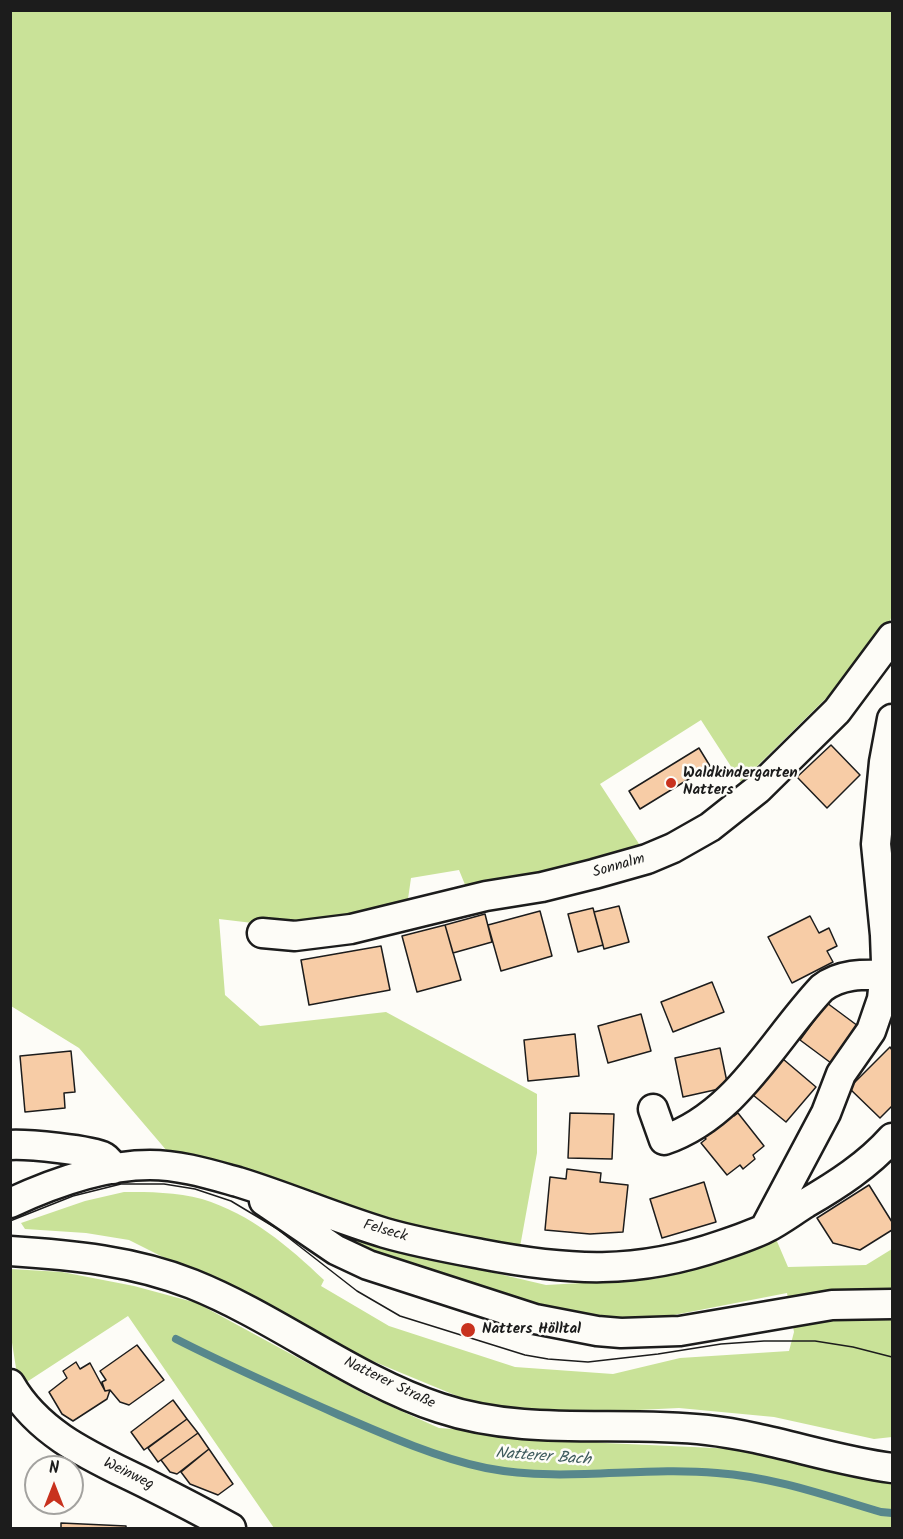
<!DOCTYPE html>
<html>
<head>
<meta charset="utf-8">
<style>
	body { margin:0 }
	#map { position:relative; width:903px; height:1539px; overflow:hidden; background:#fdfcf7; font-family:Kalam,sans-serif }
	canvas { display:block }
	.frame { position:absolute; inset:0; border:12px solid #1c1c1c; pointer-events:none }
	.north { position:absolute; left:24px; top:1455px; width:60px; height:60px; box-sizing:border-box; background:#fdfcf7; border:2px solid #a3a29f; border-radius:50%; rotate:0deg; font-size:16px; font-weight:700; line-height:24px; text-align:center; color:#1c1c1c }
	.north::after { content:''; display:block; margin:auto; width:21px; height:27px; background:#c8321e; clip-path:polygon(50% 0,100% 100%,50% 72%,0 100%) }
</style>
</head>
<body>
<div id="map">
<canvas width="903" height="1539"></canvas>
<div class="frame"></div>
<div class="north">N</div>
</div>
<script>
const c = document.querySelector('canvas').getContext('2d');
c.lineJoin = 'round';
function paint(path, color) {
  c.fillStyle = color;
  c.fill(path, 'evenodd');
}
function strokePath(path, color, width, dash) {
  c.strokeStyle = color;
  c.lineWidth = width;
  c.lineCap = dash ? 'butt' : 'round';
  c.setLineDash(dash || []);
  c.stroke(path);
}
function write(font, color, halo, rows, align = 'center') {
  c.font = font + ' Kalam,sans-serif';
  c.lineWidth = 5;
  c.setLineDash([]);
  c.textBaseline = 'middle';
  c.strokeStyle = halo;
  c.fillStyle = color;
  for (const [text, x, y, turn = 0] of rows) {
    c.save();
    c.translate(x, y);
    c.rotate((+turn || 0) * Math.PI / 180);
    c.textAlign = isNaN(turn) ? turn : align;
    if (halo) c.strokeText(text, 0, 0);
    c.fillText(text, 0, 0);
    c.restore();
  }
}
paint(new Path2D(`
	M 10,11 L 892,11 L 892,615 L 883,642 L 741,782 L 701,720 L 600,784 L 641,847 L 468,892 L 459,870 L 411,878 L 407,906 L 303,929 L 219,919 L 225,995 L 260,1026 L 386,1012 L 537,1094 L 537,1153 L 520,1247 L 382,1219 L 237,1165 L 173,1158 L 79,1048 L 11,1006 Z
	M 124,1192 C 149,1192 177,1192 202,1199 C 251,1214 288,1246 324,1280 L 321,1286 L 389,1326 L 515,1367 L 613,1374 L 680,1358 L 789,1351 L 794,1332 L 787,1293 L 638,1322 L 541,1310 L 366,1260 L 287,1207 L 427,1257 L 546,1285 L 655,1279 L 776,1239 L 788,1267 L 866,1265 L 892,1249 L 892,1437 L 874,1439 L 774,1417 L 679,1408 L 576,1413 L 474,1403 L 358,1355 L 129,1240 L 86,1233 L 25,1229 L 21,1223 L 85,1201 Z
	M 10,1269 L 62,1272 L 134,1286 L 197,1303 L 368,1396 L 439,1428 L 526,1434 L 605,1443 L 737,1449 L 850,1477 L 892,1483 L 892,1528 L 274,1528 L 128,1316 L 19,1387 L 10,1330 Z`), '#c9e298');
strokePath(new Path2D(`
	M 176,1339 C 229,1366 283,1390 337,1414 C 383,1434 437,1458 486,1468 C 563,1483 640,1466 717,1473 C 774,1477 827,1496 881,1512 L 892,1513`), '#57878c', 8);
const building = new Path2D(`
	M 831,745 L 860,775 L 827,808 L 797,777 Z
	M 699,748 L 710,766 L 640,809 L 629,791 Z
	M 619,906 L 629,942 L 604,949 L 594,912 Z
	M 593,908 L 603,945 L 578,952 L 568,914 Z
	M 540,911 L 552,956 L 501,971 L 488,925 Z
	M 485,914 L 492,942 L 453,953 L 445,925 Z
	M 810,916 L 819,933 L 829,928 L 837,946 L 827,951 L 833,962 L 792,983 L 768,937 Z
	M 445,925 L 461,980 L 417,992 L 402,936 Z
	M 381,946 L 390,990 L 309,1005 L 301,960 Z
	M 712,982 L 724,1012 L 673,1032 L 661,1002 Z
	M 827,1003 L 858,1026 L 831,1063 L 800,1040 Z
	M 641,1014 L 651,1051 L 608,1063 L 598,1026 Z
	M 575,1034 L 579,1076 L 528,1081 L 524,1040 Z
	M 890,1047 L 892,1050 L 892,1106 L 880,1118 L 849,1088 Z
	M 720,1048 L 728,1087 L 683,1097 L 675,1058 Z
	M 71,1051 L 75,1092 L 64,1093 L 65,1108 L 25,1112 L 20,1056 Z
	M 783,1059 L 816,1087 L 786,1122 L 753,1095 Z
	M 729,1110 L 734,1116 L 738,1113 L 764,1146 L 753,1155 L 755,1159 L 743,1169 L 740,1165 L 727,1175 L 701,1143 L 706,1139 L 701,1133 Z
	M 570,1113 L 614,1114 L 612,1159 L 568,1158 Z
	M 567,1169 L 601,1173 L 600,1182 L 628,1185 L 623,1232 L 590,1234 L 545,1230 L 550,1177 L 566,1179 Z
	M 704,1182 L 716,1222 L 662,1238 L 650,1199 Z
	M 869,1185 L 892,1222 L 892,1230 L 860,1250 L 833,1243 L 817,1218 Z
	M 137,1345 L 164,1380 L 129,1405 L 120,1402 L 110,1390 L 105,1391 L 102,1382 L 106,1380 L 100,1371 Z
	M 76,1362 L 80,1369 L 90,1363 L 105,1391 L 110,1390 L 107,1399 L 73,1421 L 62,1414 L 49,1392 L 67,1378 L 63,1371 Z
	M 173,1400 L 187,1419 L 144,1450 L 131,1432 Z
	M 187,1419 L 198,1433 L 158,1462 L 148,1448 Z
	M 198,1433 L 209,1449 L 177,1474 L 170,1472 L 161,1460 Z
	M 209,1449 L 233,1484 L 218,1495 L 190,1484 L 181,1472 Z
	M 61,1523 L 126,1526 L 126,1528 L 61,1528 Z`);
paint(building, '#f7cca6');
strokePath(building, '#1c1c1c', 1.5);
const minor = new Path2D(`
	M 262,933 L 295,936 L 351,929 L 486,896 L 542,887 L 594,874 L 647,859 L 673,848 L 710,827 L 758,789 L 837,711 L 892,637
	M 653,1109 L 664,1140 C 737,1115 772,1041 822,988 C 840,974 863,974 884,975
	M 10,1145 C 27,1144 91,1150 104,1157 C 109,1160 111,1164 113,1169
	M 264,1201 L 336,1250 L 368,1265 L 535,1319 L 597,1331 L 621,1333 L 680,1331 L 832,1305 L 892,1304
	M 10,1203 C 53,1183 102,1165 150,1165 C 180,1165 209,1174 238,1182 C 287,1197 335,1218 385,1233 C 416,1242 449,1248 481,1254 C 569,1271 636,1275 722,1245 C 737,1240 752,1235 766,1228 C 780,1221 793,1211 806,1203 C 837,1185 868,1165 892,1138
	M 766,1226 L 826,1113 L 841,1074 L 871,1031 L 882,999 L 886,962 L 885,935 L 876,844 L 884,762 L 892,719
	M 10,1251 C 72,1255 134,1261 192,1284 C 277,1318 354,1380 440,1408 C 527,1437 618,1420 707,1430 C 770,1437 830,1460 892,1468
	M 10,1384 C 40,1437 97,1459 149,1485 C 177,1499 204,1513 231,1528`);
strokePath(minor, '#1c1c1c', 33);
strokePath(minor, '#fdfcf7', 28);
strokePath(new Path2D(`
	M 10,1221 L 73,1196 L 121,1184 L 164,1184 L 195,1189 L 231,1201 L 276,1228 L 357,1291 L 400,1316 L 525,1355 L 548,1359 L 588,1362 L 658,1354 L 721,1344 L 764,1341 L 815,1341 L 853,1347 L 892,1357`), '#1c1c1c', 1.5);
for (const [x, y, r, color] of [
	[671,783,6,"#c8321e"],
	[468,1330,8,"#c8321e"]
]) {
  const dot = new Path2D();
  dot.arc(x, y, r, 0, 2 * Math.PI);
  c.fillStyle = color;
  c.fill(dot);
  strokePath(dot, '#fdfcf7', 2);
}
write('bold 15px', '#1c1c1c', '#fdfcf7', [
	["Waldkindergarten",683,774],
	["Natters",683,791],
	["Natters Hölltal",482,1330]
], 'left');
write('15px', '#1c1c1c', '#fdfcf7', [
	["Sonnalm",619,867,-16],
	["Felseck",385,1232,16],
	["Natterer Straße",389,1384,26],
	["Weinweg",128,1475,26]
]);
write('italic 16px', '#3e5b5d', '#fdfcf7', [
	["Natterer Bach",543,1458,4]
]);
</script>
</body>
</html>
